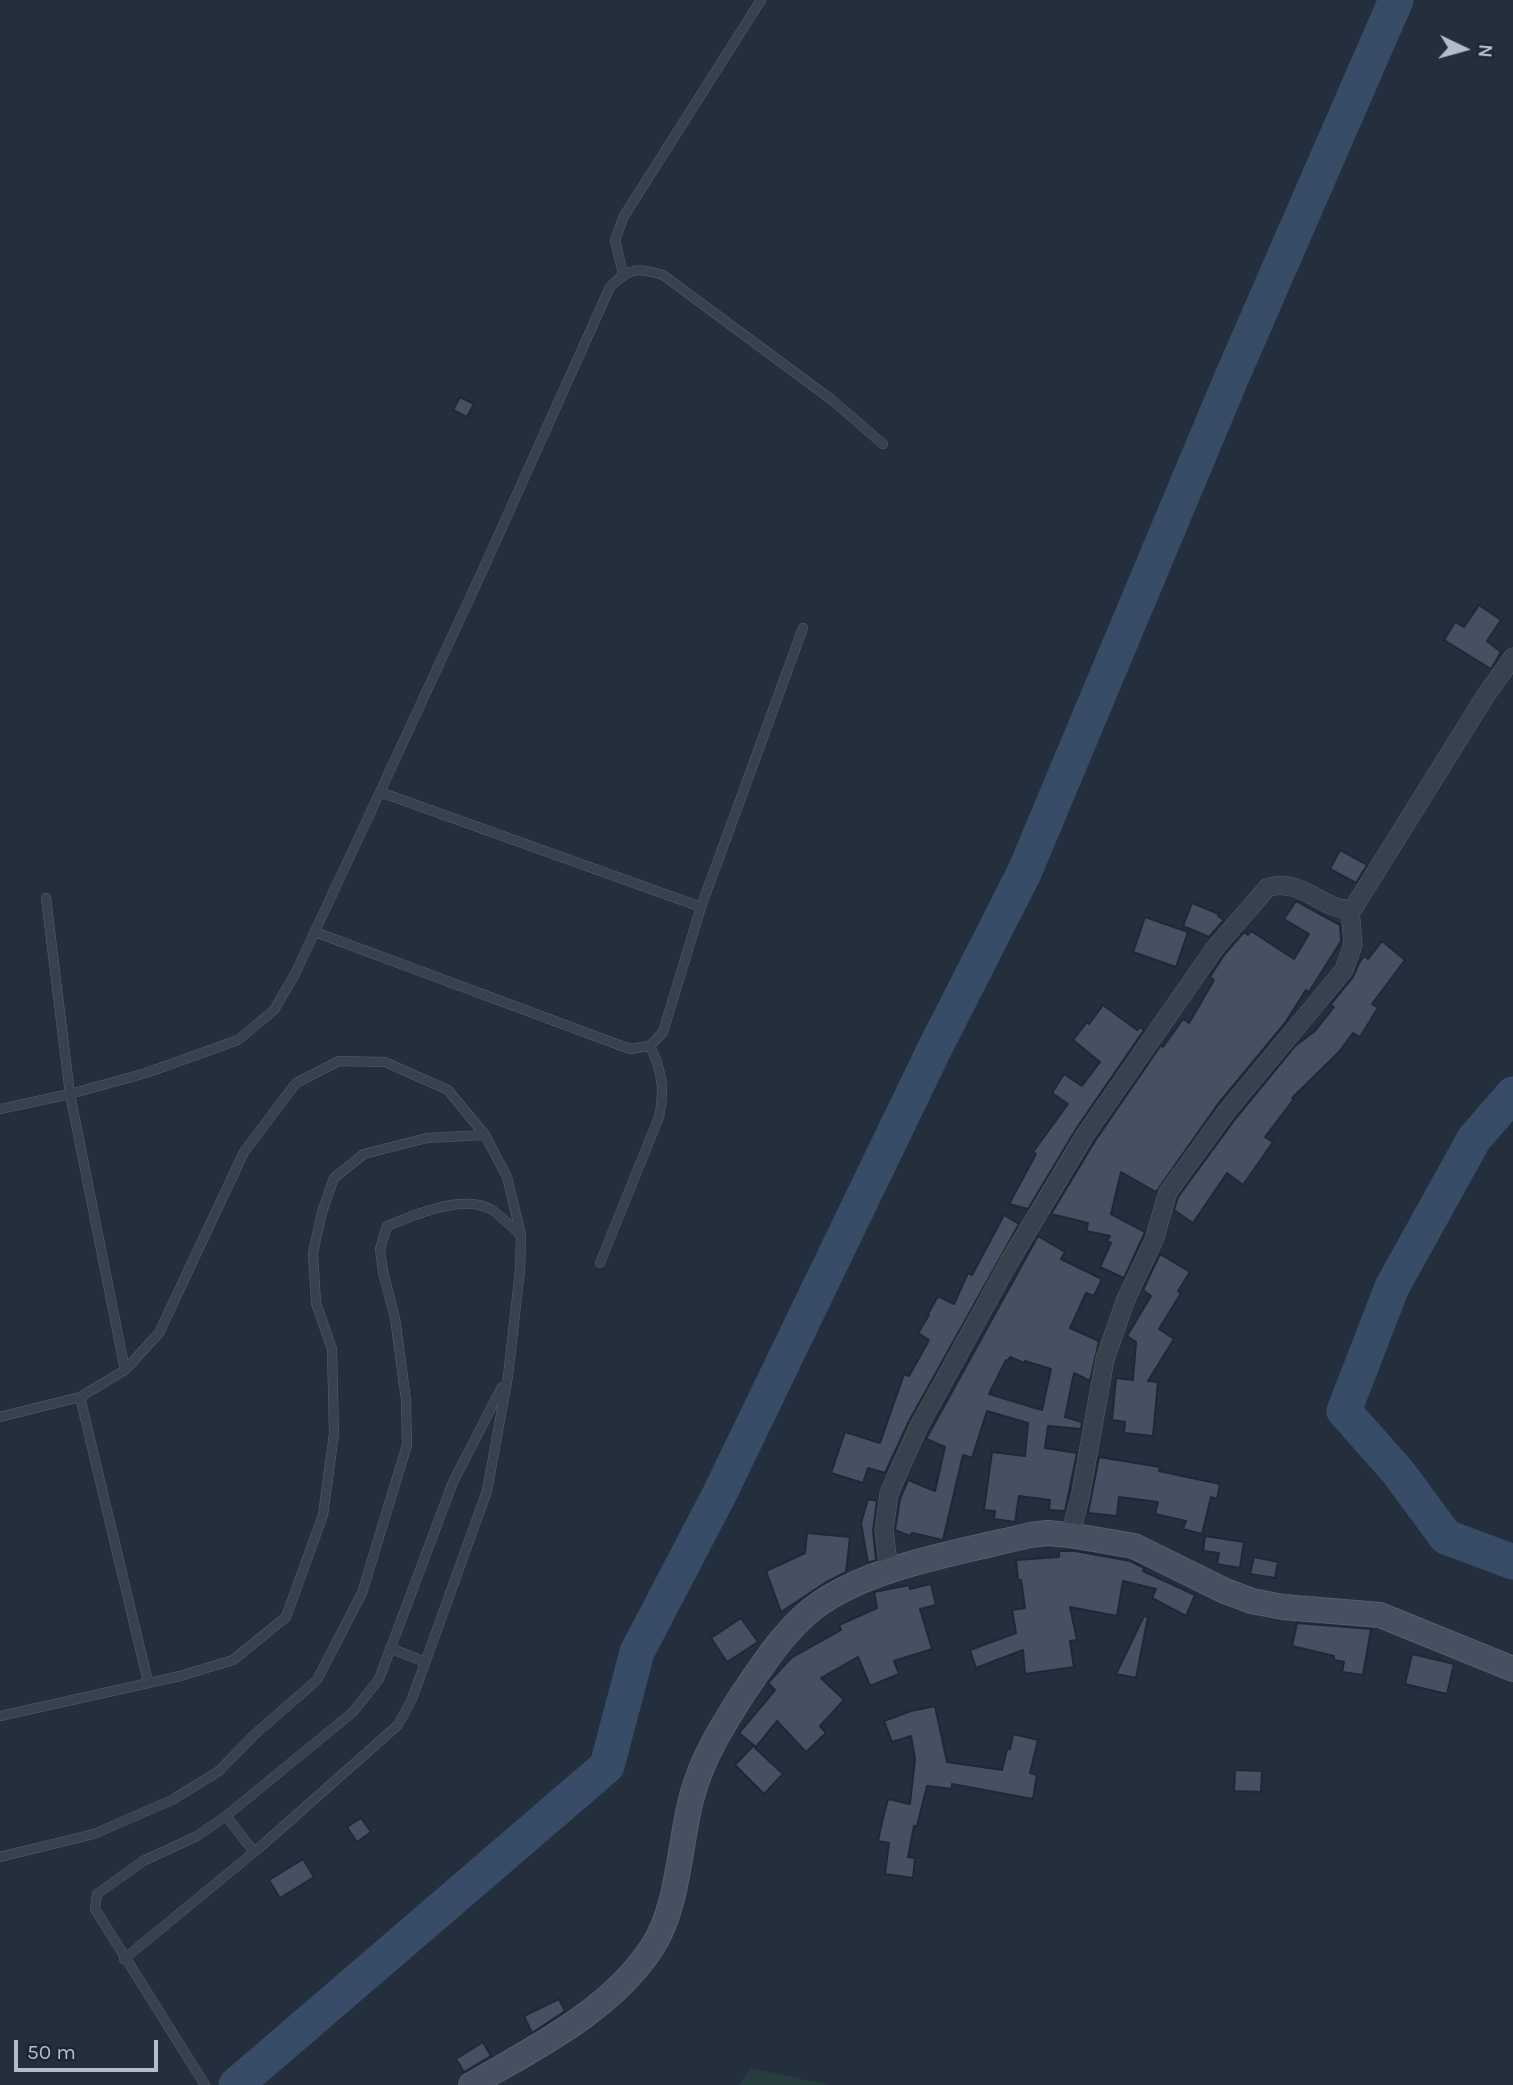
<!DOCTYPE html>
<html>
<head>
<meta charset="utf-8">
<style>
	body { margin:0 }
	#map { position:relative; width:1513px; height:2085px; overflow:hidden; background:#242f3e; font-family:Karla,sans-serif }
	canvas { display:block }
	.north { position:absolute; left:1429px; top:14px; width:70px; height:70px; -webkit-text-stroke:5px #1d2633; paint-order:stroke; rotate:95deg; font-size:19px; font-weight:700; line-height:28px; text-align:center; color:#b4bcc9 }
	.north::after { content:''; display:block; margin:auto; width:24px; height:32px; background:#b4bcc9; clip-path:polygon(50% 0,100% 100%,50% 72%,0 100%) }
	.scale { position:absolute; left:14px; top:2040px; width:144px; height:32px; box-sizing:border-box; border:4px solid #b4bcc9; border-top:0; padding-left:9px; font-size:21px; line-height:24px; white-space:nowrap; color:#b4bcc9; -webkit-text-stroke:5px #1d2633; paint-order:stroke }
</style>
</head>
<body>
<div id="map">
<canvas width="1513" height="2085"></canvas>
<div class="north">N</div>
<div class="scale">50 m</div>
</div>
<script>
const c = document.querySelector('canvas').getContext('2d');
c.lineJoin = 'round';
function paint(path, color) {
  c.fillStyle = color;
  c.fill(path, 'evenodd');
}
function strokePath(path, color, width, dash) {
  c.strokeStyle = color;
  c.lineWidth = width;
  c.lineCap = dash ? 'butt' : 'round';
  c.setLineDash(dash || []);
  c.stroke(path);
}
paint(new Path2D(`
	M 751,2068 L 829,2085 L 739,2085 Z`), '#263c3f');
strokePath(new Path2D(`
	M 1513,1094 L 1474,1139 L 1392,1287 L 1344,1411 L 1398,1472 L 1446,1537 L 1513,1562
	M 236,2085 L 607,1766 L 637,1652 L 719,1495 L 934,1050 L 1024,873 L 1231,379 L 1396,0`), '#394c67', 35);
const building = new Path2D(`
	M 460,397 L 474,404 L 467,417 L 453,410 Z
	M 1479,605 L 1501,620 L 1487,641 L 1501,652 L 1491,669 L 1444,640 L 1455,622 L 1464,627 Z
	M 1340,850 L 1367,865 L 1356,883 L 1330,869 Z
	M 1296,901 L 1340,925 L 1341,941 L 1309,992 L 1306,990 L 1285,1023 L 1218,1104 L 1156,1192 L 1121,1172 L 1111,1214 L 1145,1232 L 1124,1278 L 1100,1267 L 1111,1243 L 1107,1241 L 1110,1236 L 1086,1231 L 1088,1223 L 1051,1214 L 1095,1141 L 1161,1045 L 1163,1047 L 1183,1019 L 1189,1023 L 1214,980 L 1210,977 L 1224,955 L 1244,932 L 1248,935 L 1251,931 L 1294,959 L 1309,934 L 1284,919 Z
	M 1192,903 L 1219,914 L 1218,916 L 1224,920 L 1209,937 L 1183,926 Z
	M 1145,917 L 1188,932 L 1176,967 L 1133,952 Z
	M 1382,941 L 1405,960 L 1372,1004 L 1378,1008 L 1360,1037 L 1353,1033 L 1339,1052 L 1292,1098 L 1294,1099 L 1265,1137 L 1273,1142 L 1243,1185 L 1227,1173 L 1193,1223 L 1174,1210 L 1178,1197 L 1236,1118 L 1295,1046 L 1315,1031 L 1334,1007 L 1330,1005 L 1353,977 L 1359,963 L 1364,956 L 1368,959 Z
	M 1103,1005 L 1137,1030 L 1140,1027 L 1144,1030 L 1076,1129 L 1028,1209 L 1009,1204 L 1036,1154 L 1033,1152 L 1068,1104 L 1052,1093 L 1064,1074 L 1082,1086 L 1100,1062 L 1073,1040 L 1087,1022 L 1089,1024 Z
	M 1004,1215 L 1019,1224 L 909,1421 L 885,1473 L 868,1468 L 863,1483 L 831,1473 L 845,1432 L 880,1443 L 904,1374 L 909,1376 L 929,1340 L 918,1333 L 929,1315 L 928,1314 L 938,1296 L 954,1304 L 968,1273 L 972,1275 Z
	M 1038,1236 L 1065,1252 L 1061,1259 L 1102,1279 L 1094,1296 L 1086,1293 L 1070,1328 L 1099,1341 L 1090,1381 L 1074,1373 L 1065,1417 L 1082,1422 L 1081,1429 L 1048,1426 L 1045,1448 L 1077,1453 L 1065,1511 L 1049,1510 L 1050,1500 L 1019,1496 L 1015,1522 L 994,1519 L 995,1511 L 984,1510 L 992,1452 L 1025,1456 L 1028,1423 L 987,1411 L 972,1458 L 963,1455 L 943,1540 L 912,1533 L 910,1536 L 895,1530 L 900,1499 L 908,1480 L 935,1491 L 945,1447 L 926,1439 ZM 1010,1357 L 1024,1363 L 1025,1361 L 1051,1369 L 1042,1410 L 989,1394 L 1006,1360 L 1008,1361 Z
	M 1160,1254 L 1190,1272 L 1178,1291 L 1181,1293 L 1159,1329 L 1174,1339 L 1148,1381 L 1158,1382 L 1153,1436 L 1124,1433 L 1125,1422 L 1112,1420 L 1116,1378 L 1133,1380 L 1136,1342 L 1127,1336 L 1151,1296 L 1143,1290 Z
	M 1099,1457 L 1160,1467 L 1159,1471 L 1220,1484 L 1217,1499 L 1211,1497 L 1202,1534 L 1183,1529 L 1186,1521 L 1155,1514 L 1158,1502 L 1119,1497 L 1117,1516 L 1088,1513 Z
	M 868,1499 L 877,1501 L 873,1531 L 876,1560 L 868,1563 L 861,1523 Z
	M 807,1533 L 850,1537 L 846,1572 L 825,1583 L 781,1612 L 766,1571 L 805,1553 Z
	M 1205,1536 L 1244,1542 L 1240,1568 L 1217,1564 L 1219,1553 L 1203,1551 Z
	M 1059,1551 L 1075,1551 L 1130,1561 L 1144,1568 L 1143,1571 L 1195,1595 L 1186,1616 L 1152,1598 L 1156,1589 L 1123,1581 L 1117,1616 L 1070,1607 L 1077,1640 L 1070,1641 L 1074,1667 L 1025,1674 L 1023,1650 L 976,1668 L 970,1650 L 1016,1633 L 1012,1610 L 1025,1608 L 1021,1580 L 1018,1580 L 1016,1560 L 1059,1557 Z
	M 1254,1557 L 1278,1562 L 1275,1578 L 1250,1574 Z
	M 931,1584 L 936,1605 L 920,1609 L 932,1649 L 894,1661 L 899,1674 L 870,1686 L 858,1657 L 821,1678 L 844,1700 L 820,1726 L 826,1733 L 806,1752 L 777,1721 L 756,1747 L 739,1733 L 775,1690 L 768,1683 L 791,1658 L 841,1630 L 839,1625 L 877,1608 L 874,1592 L 909,1585 L 910,1589 Z
	M 1144,1616 L 1148,1617 L 1136,1678 L 1116,1674 Z
	M 741,1618 L 758,1642 L 727,1662 L 711,1638 Z
	M 1297,1623 L 1371,1629 L 1363,1675 L 1342,1672 L 1344,1662 L 1334,1660 L 1334,1656 L 1292,1646 Z
	M 1412,1654 L 1454,1664 L 1447,1694 L 1405,1684 Z
	M 935,1706 L 947,1762 L 1002,1770 L 1007,1749 L 1010,1749 L 1013,1734 L 1038,1740 L 1030,1773 L 1037,1775 L 1033,1799 L 952,1784 L 952,1789 L 927,1786 L 917,1826 L 914,1826 L 908,1857 L 915,1858 L 913,1878 L 885,1874 L 889,1843 L 878,1841 L 882,1822 L 888,1799 L 910,1804 L 915,1759 L 911,1736 L 892,1742 L 884,1721 L 911,1711 Z
	M 753,1746 L 783,1774 L 764,1794 L 735,1765 Z
	M 1235,1770 L 1262,1771 L 1261,1792 L 1234,1791 Z
	M 361,1818 L 371,1832 L 357,1842 L 347,1827 Z
	M 303,1859 L 314,1877 L 280,1898 L 269,1880 Z
	M 559,1999 L 565,2011 L 532,2033 L 524,2016 Z
	M 483,2042 L 491,2056 L 464,2072 L 456,2059 Z`);
paint(building, '#455162');
strokePath(building, '#1f2835', 2);
const service = new Path2D(`
	M 623,274 L 615,240 L 624,216 L 761,0
	M 380,792 L 701,907
	M 46,898 L 70,1094 L 125,1370
	M 315,932 L 630,1049 L 650,1046 L 663,1032 L 701,907 L 803,628
	M 0,1109 L 70,1094 L 146,1073 L 238,1040 L 274,1010 L 295,974 L 380,792 L 486,563 L 610,287 C 629,268 637,267 663,275 L 832,400 L 883,444
	M 600,1263 L 659,1117 C 665,1091 662,1070 650,1046
	M 80,1397 L 148,1682
	M 0,1417 L 80,1397 L 125,1370 L 159,1333 L 244,1152 L 296,1083 L 339,1061 L 385,1062 L 448,1090 L 485,1135 L 507,1177 L 521,1235 L 520,1270 L 508,1376 L 487,1491 L 412,1699 L 398,1725 L 259,1848 L 124,1959
	M 390,1648 L 425,1662
	M 0,1716 L 180,1676 L 233,1660 L 286,1617 L 323,1515 L 334,1434 L 332,1349 L 316,1303 L 313,1253 L 322,1212 L 334,1178 L 364,1154 L 427,1138 L 485,1135
	M 226,1816 L 254,1852
	M 0,1857 L 94,1834 L 172,1800 L 219,1771 L 254,1735 L 317,1680 L 362,1593 L 407,1445 L 406,1400 L 395,1318 L 383,1272 L 380,1249 L 387,1226 C 414,1215 464,1193 492,1210 C 502,1217 512,1227 521,1235
	M 205,2085 L 95,1909 L 97,1894 L 143,1861 L 197,1836 L 226,1816 L 353,1712 L 379,1679 L 453,1482 L 502,1387`);
const minor = new Path2D(`
	M 1070,1535 L 1080,1498 L 1105,1359 L 1126,1299 L 1154,1240 L 1168,1192 L 1227,1111 L 1344,970 L 1353,945 L 1350,909
	M 889,1572 L 884,1530 L 889,1494 L 897,1475 L 919,1426 L 1009,1262 L 1085,1135 L 1215,948 L 1267,888 C 1302,875 1330,918 1354,907 L 1486,695 L 1513,657`);
const secondary = new Path2D(`
	M 471,2085 C 534,2048 609,2012 651,1949 C 679,1908 679,1844 692,1796 C 702,1758 723,1725 744,1692 C 764,1663 783,1633 811,1610 C 866,1566 963,1552 1030,1535 L 1047,1533 L 1070,1535 L 1134,1546 L 1225,1591 L 1252,1601 L 1283,1607 L 1380,1615 L 1513,1669`);
strokePath(service, '#565f6c', 10);
strokePath(minor, '#565f6c', 19);
strokePath(secondary, '#565f6c', 26);
strokePath(service, '#38414e', 9);
strokePath(minor, '#38414e', 18);
strokePath(secondary, '#465061', 24);
</script>
</body>
</html>
